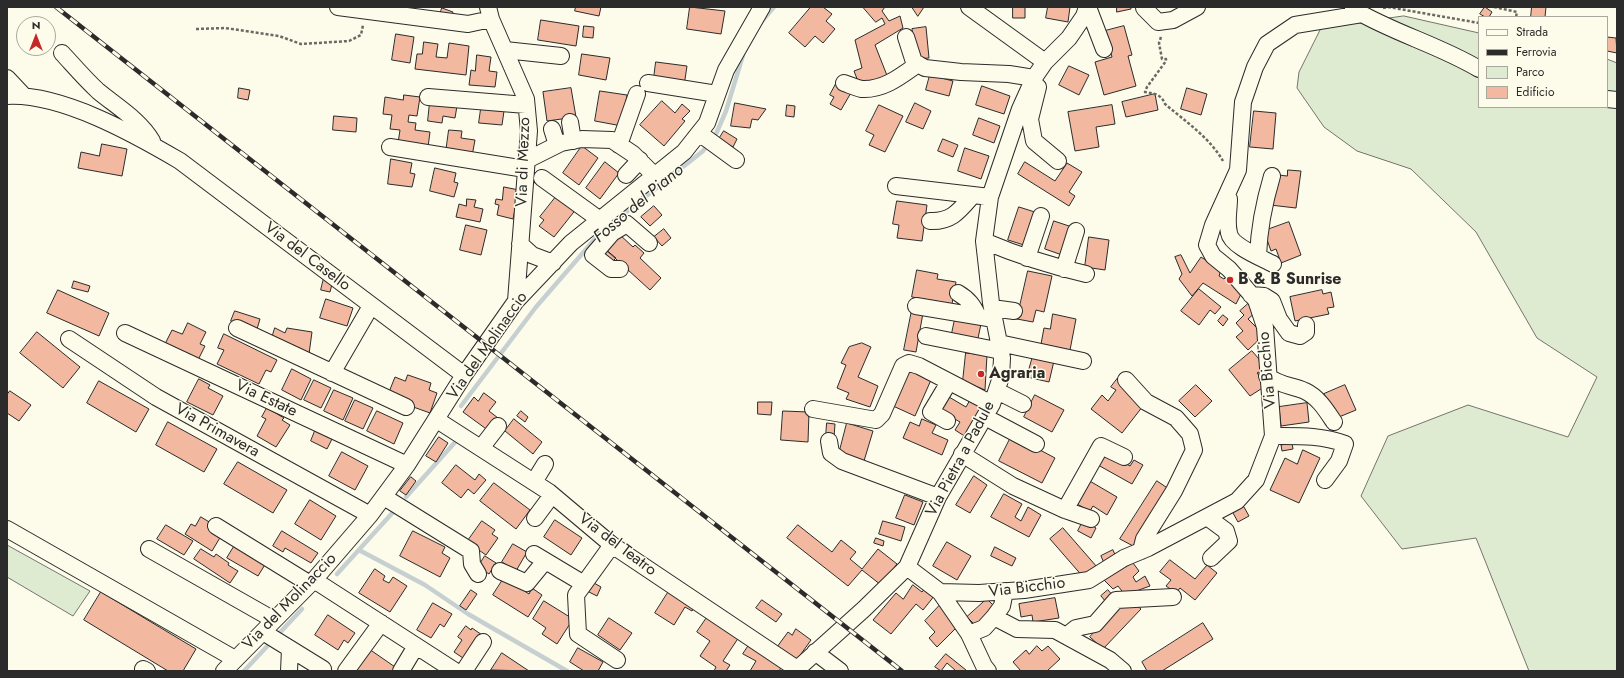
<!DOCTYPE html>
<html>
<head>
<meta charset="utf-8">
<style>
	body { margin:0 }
	#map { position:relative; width:1624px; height:678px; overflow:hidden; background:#fdfbea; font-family:Jost,sans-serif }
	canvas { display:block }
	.frame { position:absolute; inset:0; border:8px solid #2b2b2b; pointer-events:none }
	.legend { position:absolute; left:1478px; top:16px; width:130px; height:92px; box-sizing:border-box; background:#fdfbea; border:1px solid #a9a89e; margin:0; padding:5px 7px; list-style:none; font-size:12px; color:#2b2b2b }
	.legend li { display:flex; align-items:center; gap:8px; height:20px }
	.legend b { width:20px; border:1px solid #a9a89e }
	.north { position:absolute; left:16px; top:16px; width:40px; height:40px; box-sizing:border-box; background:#fdfbea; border:1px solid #a9a89e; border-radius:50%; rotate:0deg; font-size:11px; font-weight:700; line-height:16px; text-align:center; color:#2b2b2b }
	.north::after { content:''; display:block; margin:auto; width:14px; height:18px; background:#c62828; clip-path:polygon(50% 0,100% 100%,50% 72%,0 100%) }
</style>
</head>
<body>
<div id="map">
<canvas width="1624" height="678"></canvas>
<div class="frame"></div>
<ul class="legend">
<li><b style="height:5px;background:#fdfbea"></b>Strada</li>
<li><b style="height:5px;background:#2b2b2b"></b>Ferrovia</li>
<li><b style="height:11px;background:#deebd1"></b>Parco</li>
<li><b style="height:11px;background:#f2b8a0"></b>Edificio</li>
</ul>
<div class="north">N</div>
</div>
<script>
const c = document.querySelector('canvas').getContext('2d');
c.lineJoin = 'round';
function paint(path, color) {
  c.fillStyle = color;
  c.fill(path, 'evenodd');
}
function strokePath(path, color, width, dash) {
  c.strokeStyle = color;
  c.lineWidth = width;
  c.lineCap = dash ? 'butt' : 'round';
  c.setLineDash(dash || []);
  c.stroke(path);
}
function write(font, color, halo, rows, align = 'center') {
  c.font = font + ' Jost,sans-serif';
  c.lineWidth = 3;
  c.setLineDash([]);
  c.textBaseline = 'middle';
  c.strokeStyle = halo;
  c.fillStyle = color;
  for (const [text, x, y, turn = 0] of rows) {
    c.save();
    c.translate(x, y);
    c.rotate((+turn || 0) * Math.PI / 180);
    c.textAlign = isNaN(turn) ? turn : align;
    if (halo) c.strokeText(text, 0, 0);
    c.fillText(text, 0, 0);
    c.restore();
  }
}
const green = new Path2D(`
	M 1404,16 L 1479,33 L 1479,107 L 1607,107 L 1607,59 L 1617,63 L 1617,671 L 1529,671 L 1476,538 L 1402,549 L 1361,496 L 1388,436 L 1468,405 L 1568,437 L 1597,377 L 1537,338 L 1476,232 L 1411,169 L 1357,151 L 1324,127 L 1297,88 L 1299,72 L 1321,28 Z
	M 7,545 L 90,591 L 73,616 L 7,577 Z`);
paint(green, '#deebd1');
strokePath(green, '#74746e', 1);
strokePath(new Path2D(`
	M 762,21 L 774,7
	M 461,406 L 536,307 L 601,232 L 703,151 L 716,134 L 726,111 L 743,55
	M 406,497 L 457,440
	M 359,550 L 425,585 L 468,614 L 567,671
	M 337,574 L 395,510
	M 244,671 L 302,609`), '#c7d0d0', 4.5);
const building = new Path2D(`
	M 576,7 L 601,7 L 599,16 L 575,11 Z
	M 690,7 L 725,11 L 721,34 L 687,29 Z
	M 811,7 L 823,7 L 832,14 L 826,21 L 835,29 L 823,43 L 815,36 L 805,47 L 789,33 Z
	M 863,7 L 885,7 L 882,11 L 889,21 L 900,16 L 903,28 L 875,45 L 888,78 L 859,84 L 854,71 L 862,68 L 855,40 L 885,24 L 882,18 L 876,22 Z
	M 912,7 L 924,7 L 918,16 Z
	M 1013,7 L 1025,7 L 1025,18 L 1013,18 Z
	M 1048,7 L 1070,7 L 1068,22 L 1046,18 Z
	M 1117,7 L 1131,7 L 1131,9 L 1117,12 Z
	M 1485,7 L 1492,12 L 1489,17 L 1485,17 L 1480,14 Z
	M 1532,7 L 1546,7 L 1545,17 L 1531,17 Z
	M 442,8 L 453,12 L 451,18 L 440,15 Z
	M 541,20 L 579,26 L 576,46 L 538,40 Z
	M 584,26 L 594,27 L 593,38 L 583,37 Z
	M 1124,26 L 1132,55 L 1128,56 L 1136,86 L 1104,95 L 1095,62 L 1112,57 L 1105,31 Z
	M 926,27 L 929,58 L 915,59 L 912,29 Z
	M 396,34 L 414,37 L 410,63 L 392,60 Z
	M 1607,37 L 1616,38 L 1617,53 L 1607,51 Z
	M 424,42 L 438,44 L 436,57 L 447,58 L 449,43 L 469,46 L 466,75 L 415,69 L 417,54 L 422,54 Z
	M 582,54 L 610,58 L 606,80 L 579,75 Z
	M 477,55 L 491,57 L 489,71 L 497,72 L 495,87 L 469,85 L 471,70 L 475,71 Z
	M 656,62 L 687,66 L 684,86 L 654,78 Z
	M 1069,66 L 1089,75 L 1079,95 L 1059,85 Z
	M 930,75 L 953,81 L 949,96 L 926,90 Z
	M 837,82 L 852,91 L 841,110 L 830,104 L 834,97 L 830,95 Z
	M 982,86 L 1010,96 L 1004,114 L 976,105 Z
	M 239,88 L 250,90 L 248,100 L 238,98 Z
	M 571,88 L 576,117 L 547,121 L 543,92 Z
	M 1187,88 L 1207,94 L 1201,115 L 1181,109 Z
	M 600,91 L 627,95 L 622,126 L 595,121 Z
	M 1155,94 L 1158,110 L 1126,117 L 1122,102 Z
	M 404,95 L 420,97 L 417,116 L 409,115 L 408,122 L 416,123 L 415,130 L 430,132 L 428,147 L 398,143 L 400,130 L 390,129 L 392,115 L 383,114 L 385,97 L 403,100 Z
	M 662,101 L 675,113 L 682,104 L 690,111 L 682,119 L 685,121 L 664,146 L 640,125 Z
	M 430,102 L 457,106 L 455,118 L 443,116 L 442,123 L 428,121 Z
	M 735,103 L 766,109 L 758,120 L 752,119 L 750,128 L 731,126 Z
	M 915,103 L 931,111 L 923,129 L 906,122 Z
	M 787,105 L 795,106 L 794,117 L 786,116 Z
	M 879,105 L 903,116 L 885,152 L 869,145 L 874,135 L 866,131 Z
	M 1112,105 L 1115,124 L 1096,127 L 1099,147 L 1075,151 L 1068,112 Z
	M 481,109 L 504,111 L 502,125 L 479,123 Z
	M 1254,111 L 1276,113 L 1273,149 L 1250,147 Z
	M 334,116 L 357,118 L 356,132 L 333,130 Z
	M 979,118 L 1000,126 L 994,143 L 973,135 Z
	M 449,130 L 462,131 L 461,138 L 475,140 L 472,156 L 446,152 Z
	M 724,131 L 737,139 L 733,147 L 719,139 Z
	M 943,139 L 958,145 L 953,157 L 938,151 Z
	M 102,144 L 127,149 L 122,176 L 78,168 L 81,152 L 99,156 Z
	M 582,146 L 598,158 L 579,185 L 563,173 Z
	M 965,148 L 989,156 L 981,179 L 958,171 Z
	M 391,159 L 412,163 L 410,173 L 415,174 L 412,187 L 388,184 Z
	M 605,162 L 619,173 L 600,199 L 586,188 Z
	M 1025,162 L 1055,181 L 1067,163 L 1082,172 L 1069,192 L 1075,196 L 1069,206 L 1018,174 Z
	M 435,168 L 456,173 L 454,182 L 458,183 L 454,197 L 430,191 Z
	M 1288,170 L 1301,171 L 1296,208 L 1270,205 L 1279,175 L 1287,176 Z
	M 504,187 L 519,190 L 513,219 L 497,215 L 499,205 L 495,204 L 496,199 L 502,200 Z
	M 559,193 L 577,208 L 554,237 L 539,226 L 544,220 L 540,217 Z
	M 467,199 L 476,200 L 474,207 L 483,209 L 480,222 L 456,217 L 459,204 L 466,206 Z
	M 897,201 L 927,205 L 922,241 L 897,238 L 899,225 L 893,224 Z
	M 654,206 L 662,215 L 650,226 L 641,217 Z
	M 1019,207 L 1038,213 L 1027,246 L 1008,240 Z
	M 1054,221 L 1075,228 L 1065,256 L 1045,249 Z
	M 1289,222 L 1301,255 L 1281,263 L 1276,249 L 1271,251 L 1264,231 Z
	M 466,225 L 487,230 L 481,255 L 460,250 Z
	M 664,229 L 671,238 L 662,246 L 654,237 Z
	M 619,234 L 633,247 L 635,245 L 644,253 L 640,258 L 661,278 L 650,290 L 605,249 Z
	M 1089,237 L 1109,240 L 1105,270 L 1085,267 Z
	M 605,249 L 616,258 L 610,264 L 600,254 Z
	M 1181,255 L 1190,273 L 1201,257 L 1221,270 L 1219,276 L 1224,279 L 1228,275 L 1244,288 L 1236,304 L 1203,283 L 1192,296 L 1179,279 L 1182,274 L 1175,257 Z
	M 917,270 L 938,274 L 937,279 L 956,282 L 952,304 L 912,297 Z
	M 1028,271 L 1052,276 L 1044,312 L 1036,310 L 1033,322 L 1017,319 Z
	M 324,278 L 333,280 L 330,292 L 321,290 Z
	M 74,281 L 90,286 L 88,292 L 72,288 Z
	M 1199,289 L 1221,307 L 1215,314 L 1210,310 L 1199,325 L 1181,311 Z
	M 58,290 L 109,313 L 99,336 L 47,313 Z
	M 1322,290 L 1323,294 L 1331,292 L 1334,307 L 1327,308 L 1329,314 L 1295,321 L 1290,297 Z
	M 326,299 L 353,308 L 347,326 L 320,318 Z
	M 1248,304 L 1256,312 L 1248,319 L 1264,335 L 1248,350 L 1236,337 L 1243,331 L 1236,323 L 1244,315 L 1240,311 Z
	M 912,310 L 923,313 L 916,352 L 904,350 Z
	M 235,311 L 260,319 L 257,329 L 231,321 Z
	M 1053,314 L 1076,319 L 1070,350 L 1041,344 L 1044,328 L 1050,329 Z
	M 1223,315 L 1228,319 L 1223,326 L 1218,321 Z
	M 955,319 L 981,324 L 977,343 L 951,338 Z
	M 188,323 L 206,332 L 200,344 L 205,346 L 197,362 L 164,346 L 172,330 L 182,334 Z
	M 275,328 L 285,333 L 287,328 L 312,332 L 309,354 L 272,338 Z
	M 37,332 L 80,367 L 63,388 L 20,353 Z
	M 224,334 L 277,360 L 271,372 L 266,370 L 259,384 L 217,364 L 224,350 L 218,348 Z
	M 862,343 L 871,347 L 858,377 L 878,386 L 870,407 L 846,399 L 849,393 L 837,388 L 846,365 L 841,363 L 849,347 Z
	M 1252,351 L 1259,359 L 1261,371 L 1257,373 L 1267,385 L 1250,396 L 1229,370 Z
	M 966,353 L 987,355 L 985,390 L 963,381 Z
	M 1033,356 L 1054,361 L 1049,382 L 1027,377 Z
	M 292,369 L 311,379 L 301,400 L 282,390 Z
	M 910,371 L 931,380 L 915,416 L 893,406 Z
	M 408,375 L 431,383 L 429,390 L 437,393 L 430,413 L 405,404 L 389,392 L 395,377 L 405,381 Z
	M 1118,378 L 1136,392 L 1143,406 L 1122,433 L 1091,409 L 1102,395 L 1108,401 L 1116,390 L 1111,387 Z
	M 199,379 L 210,385 L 208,388 L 223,396 L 213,415 L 187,402 Z
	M 314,380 L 331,388 L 321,408 L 304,400 Z
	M 99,381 L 149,409 L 136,432 L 87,403 Z
	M 1196,385 L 1212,401 L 1195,417 L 1179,401 Z
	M 1345,385 L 1356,410 L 1334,419 L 1324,394 Z
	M 334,390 L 353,398 L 343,420 L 324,411 Z
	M 10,391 L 31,405 L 19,421 L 7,413 L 7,395 Z
	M 484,393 L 496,402 L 489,411 L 498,418 L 489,431 L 463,412 L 474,397 L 478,401 Z
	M 1035,395 L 1064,410 L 1052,432 L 1024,417 Z
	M 949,397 L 966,407 L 971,398 L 984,405 L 966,437 L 955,430 L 960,422 L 941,411 Z
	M 355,400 L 373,408 L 363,429 L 345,421 Z
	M 758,402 L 772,402 L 771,415 L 758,414 Z
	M 1307,403 L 1309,422 L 1281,426 L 1279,407 Z
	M 267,408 L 284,418 L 282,420 L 290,425 L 276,447 L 257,436 L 266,419 L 262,417 Z
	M 377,411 L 403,423 L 394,444 L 367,431 Z
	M 521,411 L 528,417 L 525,422 L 517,416 Z
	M 783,411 L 809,412 L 808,442 L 781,440 Z
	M 514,419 L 542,442 L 533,454 L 505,431 Z
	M 922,419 L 936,425 L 932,433 L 948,440 L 942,455 L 903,438 L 910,422 L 919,426 Z
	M 168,422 L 217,449 L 204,472 L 156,445 Z
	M 827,423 L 835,424 L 834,437 L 826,436 Z
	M 847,423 L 873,431 L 864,461 L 839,454 Z
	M 315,431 L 332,439 L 327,449 L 311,441 Z
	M 1012,435 L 1055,458 L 1042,483 L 999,461 Z
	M 439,437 L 448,443 L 436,462 L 426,456 Z
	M 1291,437 L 1293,449 L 1282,451 L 1281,445 L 1286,444 L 1285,438 Z
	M 1303,450 L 1320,458 L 1299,503 L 1270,490 L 1285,458 L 1297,464 Z
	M 342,452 L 368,466 L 355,490 L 329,476 Z
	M 1105,452 L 1130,466 L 1134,460 L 1143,465 L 1132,484 L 1098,465 Z
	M 238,462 L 287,490 L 273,513 L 224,484 Z
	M 456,465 L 475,480 L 479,474 L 486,480 L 474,494 L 468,489 L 461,498 L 442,483 Z
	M 974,476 L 987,485 L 970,513 L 956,505 Z
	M 411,477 L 416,481 L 406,495 L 400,491 Z
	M 1088,480 L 1117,497 L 1107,515 L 1093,506 L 1090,511 L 1075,503 Z
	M 1157,481 L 1169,489 L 1133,546 L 1120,539 Z
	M 494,483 L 530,510 L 516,529 L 480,501 Z
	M 1004,494 L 1022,504 L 1015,517 L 1021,521 L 1028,507 L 1041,515 L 1029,537 L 991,517 Z
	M 905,495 L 923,502 L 914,525 L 896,518 Z
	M 310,500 L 336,516 L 321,540 L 295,524 Z
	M 1244,507 L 1249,516 L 1238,522 L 1233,513 Z
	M 201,517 L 224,531 L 212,551 L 185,534 L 191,524 L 195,526 Z
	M 555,520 L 582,538 L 571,555 L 544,537 Z
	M 482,521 L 495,530 L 492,534 L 498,538 L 486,555 L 467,542 Z
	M 883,521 L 905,527 L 901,541 L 879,534 Z
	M 1083,521 L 1096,528 L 1091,538 L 1078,531 Z
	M 166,525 L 193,541 L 184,555 L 157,539 Z
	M 798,525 L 832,552 L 841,540 L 856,552 L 850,559 L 862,569 L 878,549 L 897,564 L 881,585 L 862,570 L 848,586 L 787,538 Z
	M 1063,528 L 1097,567 L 1084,578 L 1050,539 Z
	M 282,531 L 318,553 L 311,563 L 285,548 L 283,552 L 273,546 Z
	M 413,531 L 445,547 L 442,553 L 450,558 L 440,577 L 400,556 Z
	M 876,538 L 884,541 L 883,546 L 874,543 Z
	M 947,542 L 971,556 L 957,580 L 933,566 Z
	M 513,544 L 527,552 L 516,571 L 502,562 Z
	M 235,545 L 266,563 L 258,576 L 227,558 Z
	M 995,547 L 1016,558 L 1012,566 L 991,556 Z
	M 201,549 L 214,557 L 216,554 L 229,563 L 228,565 L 238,571 L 230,583 L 194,559 Z
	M 1113,550 L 1116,557 L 1104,563 L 1101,556 Z
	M 485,556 L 496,563 L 489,574 L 478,567 Z
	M 1170,560 L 1195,579 L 1207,565 L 1217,573 L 1195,600 L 1180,588 L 1176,593 L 1166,586 L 1171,580 L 1160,572 Z
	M 1133,563 L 1139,571 L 1133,577 L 1136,582 L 1145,576 L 1150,586 L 1125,595 L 1118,586 L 1113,589 L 1104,580 Z
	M 375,569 L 385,576 L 383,580 L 389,583 L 393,577 L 407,586 L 390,612 L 359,593 Z
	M 504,578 L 529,594 L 532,588 L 542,595 L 528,617 L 493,595 Z
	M 594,583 L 601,587 L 597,596 L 589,592 Z
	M 913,585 L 922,592 L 926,587 L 935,595 L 923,610 L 916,604 L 891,634 L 873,620 L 896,593 L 903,599 Z
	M 471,590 L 477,594 L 466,610 L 460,606 Z
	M 1108,590 L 1114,597 L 1106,602 L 1101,596 Z
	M 669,591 L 695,607 L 692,611 L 685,607 L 674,625 L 655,613 Z
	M 101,592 L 196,649 L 183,671 L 168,671 L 84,620 Z
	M 1055,598 L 1059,618 L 1033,622 L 1032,615 L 1021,617 L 1019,604 Z
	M 987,599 L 997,609 L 977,627 L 967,617 Z
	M 762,600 L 782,614 L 776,622 L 756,608 Z
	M 544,601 L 573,619 L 557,644 L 542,634 L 546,628 L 533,619 Z
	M 433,603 L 452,614 L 444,627 L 440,624 L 431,638 L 417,630 Z
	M 1122,603 L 1135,604 L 1141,609 L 1103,649 L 1090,637 Z
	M 941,604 L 957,627 L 937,647 L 929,638 L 935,632 L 925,621 Z
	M 328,615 L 355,633 L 348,643 L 344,640 L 338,650 L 315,635 Z
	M 708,616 L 739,637 L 723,661 L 730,665 L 726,671 L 714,671 L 716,667 L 700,656 L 710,641 L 697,632 Z
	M 609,618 L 632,633 L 620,650 L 598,635 Z
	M 1203,623 L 1213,639 L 1162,671 L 1147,671 L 1142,662 Z
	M 466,626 L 471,630 L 472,628 L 485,637 L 466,660 L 454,652 L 462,640 L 458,637 Z
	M 796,629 L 811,640 L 796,661 L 777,647 L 788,632 L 792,635 Z
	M 749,645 L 783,665 L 779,671 L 750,671 L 756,661 L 743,654 Z
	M 1037,646 L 1042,651 L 1048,646 L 1060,659 L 1047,671 L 1021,671 L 1013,662 L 1026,650 L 1029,654 Z
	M 578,648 L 603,662 L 598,671 L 584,671 L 570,662 Z
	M 369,649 L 398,669 L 397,671 L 355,671 Z
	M 502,653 L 529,671 L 491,670 Z
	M 946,654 L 966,670 L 966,671 L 954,671 L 955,670 L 947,663 L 941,671 L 935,667 Z`);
paint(building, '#f2b8a0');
strokePath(building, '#2b2b2b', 1);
const minor = new Path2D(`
	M 338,7 L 468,24 L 491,19
	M 488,7 L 491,19 L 526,99 L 529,131 L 516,301
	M 969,7 L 1045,62
	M 1088,7 L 1104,49
	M 1144,8 L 1158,22 L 1173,20 L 1197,7
	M 1353,9 C 1393,33 1439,45 1479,69
	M 906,37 L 914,62 L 925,68 L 961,72 L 1009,74 L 1034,78
	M 505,50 L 561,56
	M 62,53 C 74,66 85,79 98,91 C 116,106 140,120 152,141
	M 7,78 L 23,95
	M 648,83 L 717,94
	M 844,83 C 850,85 856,88 862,89 C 884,90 901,76 918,64
	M 1038,87 L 1030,119 L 1034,141 L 1058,161
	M 7,96 C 61,93 134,134 180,161 L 464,375
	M 428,97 L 526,105
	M 1607,99 L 1617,100
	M 570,122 L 573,141
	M 552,129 L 557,145
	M 699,133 L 736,160
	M 619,145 L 637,94
	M 390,147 L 525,169
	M 527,160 L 561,143 L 582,139 L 612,140 L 633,154 L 654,175
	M 626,175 L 640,160
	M 542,178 L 600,220 L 612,233 L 593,255 L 611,269 L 620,269
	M 896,186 L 990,197
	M 1229,199 C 1229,210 1226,221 1229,233 C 1231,246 1262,258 1273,264
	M 930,221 C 952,222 960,210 973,195
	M 612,233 L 627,224 L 649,243
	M 984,241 C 1017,255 1051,266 1086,274
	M 520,244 L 532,255 L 553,263
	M 1258,256 C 1259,228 1264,203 1272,176
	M 1027,258 L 1041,216
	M 1064,269 L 1076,231
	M 958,293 C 968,299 973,305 978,316
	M 1251,295 L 1264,296 L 1272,301 L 1279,319 L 1289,333 L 1300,336 L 1306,332 L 1306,325
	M 916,306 L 994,319
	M 992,308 L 1014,311
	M 237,328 L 406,407
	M 125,333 L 407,465
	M 926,336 L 1001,351
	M 69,339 L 156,397 L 370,515
	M 999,343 L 1083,361
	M 332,373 L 371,306
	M 1267,376 C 1281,386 1291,385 1305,391 C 1318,397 1326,410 1334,422
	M 1126,380 L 1146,402 L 1176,418 L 1190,434 L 1194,450 L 1174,491 L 1144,539 L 1141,551
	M 997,391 L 1023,404
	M 813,409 L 876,420 L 882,414 L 903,366 L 909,363 L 919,366 L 992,404
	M 985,417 L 1036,444
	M 437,420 L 549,492 L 612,545 L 797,669
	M 947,421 L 931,412 L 949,382
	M 1273,436 C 1297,436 1322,435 1345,444 L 1339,461 L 1325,480
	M 829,441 L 831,453 L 842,461 L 938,497
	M 481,448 L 498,426
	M 962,454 L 1013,486 L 1065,510 L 1091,519
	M 534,482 L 545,464
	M 384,497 L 471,551 L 472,564 L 478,574
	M 1065,510 L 1101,446 L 1124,457
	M 1207,517 L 1226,531 L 1229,541 L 1211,558
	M 535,518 L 552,495
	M 216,526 L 310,584
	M 7,529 L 235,659
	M 612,545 L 576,595 L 578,634 L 617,660
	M 149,549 L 274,620
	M 534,554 L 584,584
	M 907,567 L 940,592 L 969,634 L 984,666 L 988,671
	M 500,571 L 527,583 L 545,561
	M 314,580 L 455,671
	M 940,592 L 979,593 L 1024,590 L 1089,580 L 1124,558 L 1148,548 L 1237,501 L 1256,480 L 1273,436 L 1265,327 L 1256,300 L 1229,269 L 1213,256 L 1207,245 L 1213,225 L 1238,170 L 1243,102 L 1255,67 L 1267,44 L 1295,25 L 1362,14
	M 994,617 L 1002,606 L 1005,591
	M 263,632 L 323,669 L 322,671
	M 969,634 L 984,628 L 994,617 L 1017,629 L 1055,630 L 1110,660 L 1123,671
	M 1066,636 L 1076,628 L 1095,624 L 1116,600 L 1173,597
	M 815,652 L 840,671
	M 143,669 L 147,671
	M 224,671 L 314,580 L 370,515 L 407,465 L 464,375 L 516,301 L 571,243 L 684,152 L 699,133 L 707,123 L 726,70 L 762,7
	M 289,671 L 290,649
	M 346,671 L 381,623
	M 401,671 L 416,646
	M 464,671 L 483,642
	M 795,671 L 864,609 L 907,567 L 938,497 L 992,404 L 1001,377 L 1002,358 L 991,303 L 984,241 L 990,197 L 1020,109 L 1034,78 L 1045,62 L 1069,38 L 1084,16 L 1087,7`);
strokePath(minor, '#2b2b2b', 18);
strokePath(new Path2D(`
	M 1494,7 L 1517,12 L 1516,17
	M 1383,8 L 1388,7 L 1479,23
	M 196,29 L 225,28 L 279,36 L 301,44 L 349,41 L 361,35 L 363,25
	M 1161,37 L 1159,43 L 1162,59 L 1166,59 L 1166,61 L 1147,87 L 1145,92 C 1155,94 1161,94 1165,104 C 1185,121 1210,138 1223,161`), '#6a6964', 2.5, [3, 2]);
strokePath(minor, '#fdfbea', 16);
const rail = new Path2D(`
	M 56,7 L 902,671`);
strokePath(rail, '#2b2b2b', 4.5);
strokePath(rail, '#fdfbea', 3, [9]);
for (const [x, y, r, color] of [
	[1230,280,4,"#c62828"],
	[981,374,4,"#c62828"]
]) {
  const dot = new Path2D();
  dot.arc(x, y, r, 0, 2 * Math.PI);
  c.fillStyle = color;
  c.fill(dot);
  strokePath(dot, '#fdfbea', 1.5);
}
write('16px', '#2b2b2b', '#fdfbea', [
	["Via di Mezzo",524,162,-88],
	["Via del Casello",307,257,37],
	["Via del Molinaccio",488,346,-55],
	["Via Bicchio",1268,370,-95],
	["Via Estate",266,399,25],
	["Via Primavera",217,431,29],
	["Via Pietra a Padule",961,459,-62],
	["Via del Teatro",617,545,37],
	["Via Bicchio",1027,588,-7],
	["Via del Molinaccio",290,602,-46]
]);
write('bold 16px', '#2b2b2b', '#fdfbea', [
	["B & B Sunrise",1238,280],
	["Agraria",989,374]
], 'left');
write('italic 17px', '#2b2b2b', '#fdfbea', [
	["Fosso del Piano",639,204,-40]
]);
</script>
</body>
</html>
